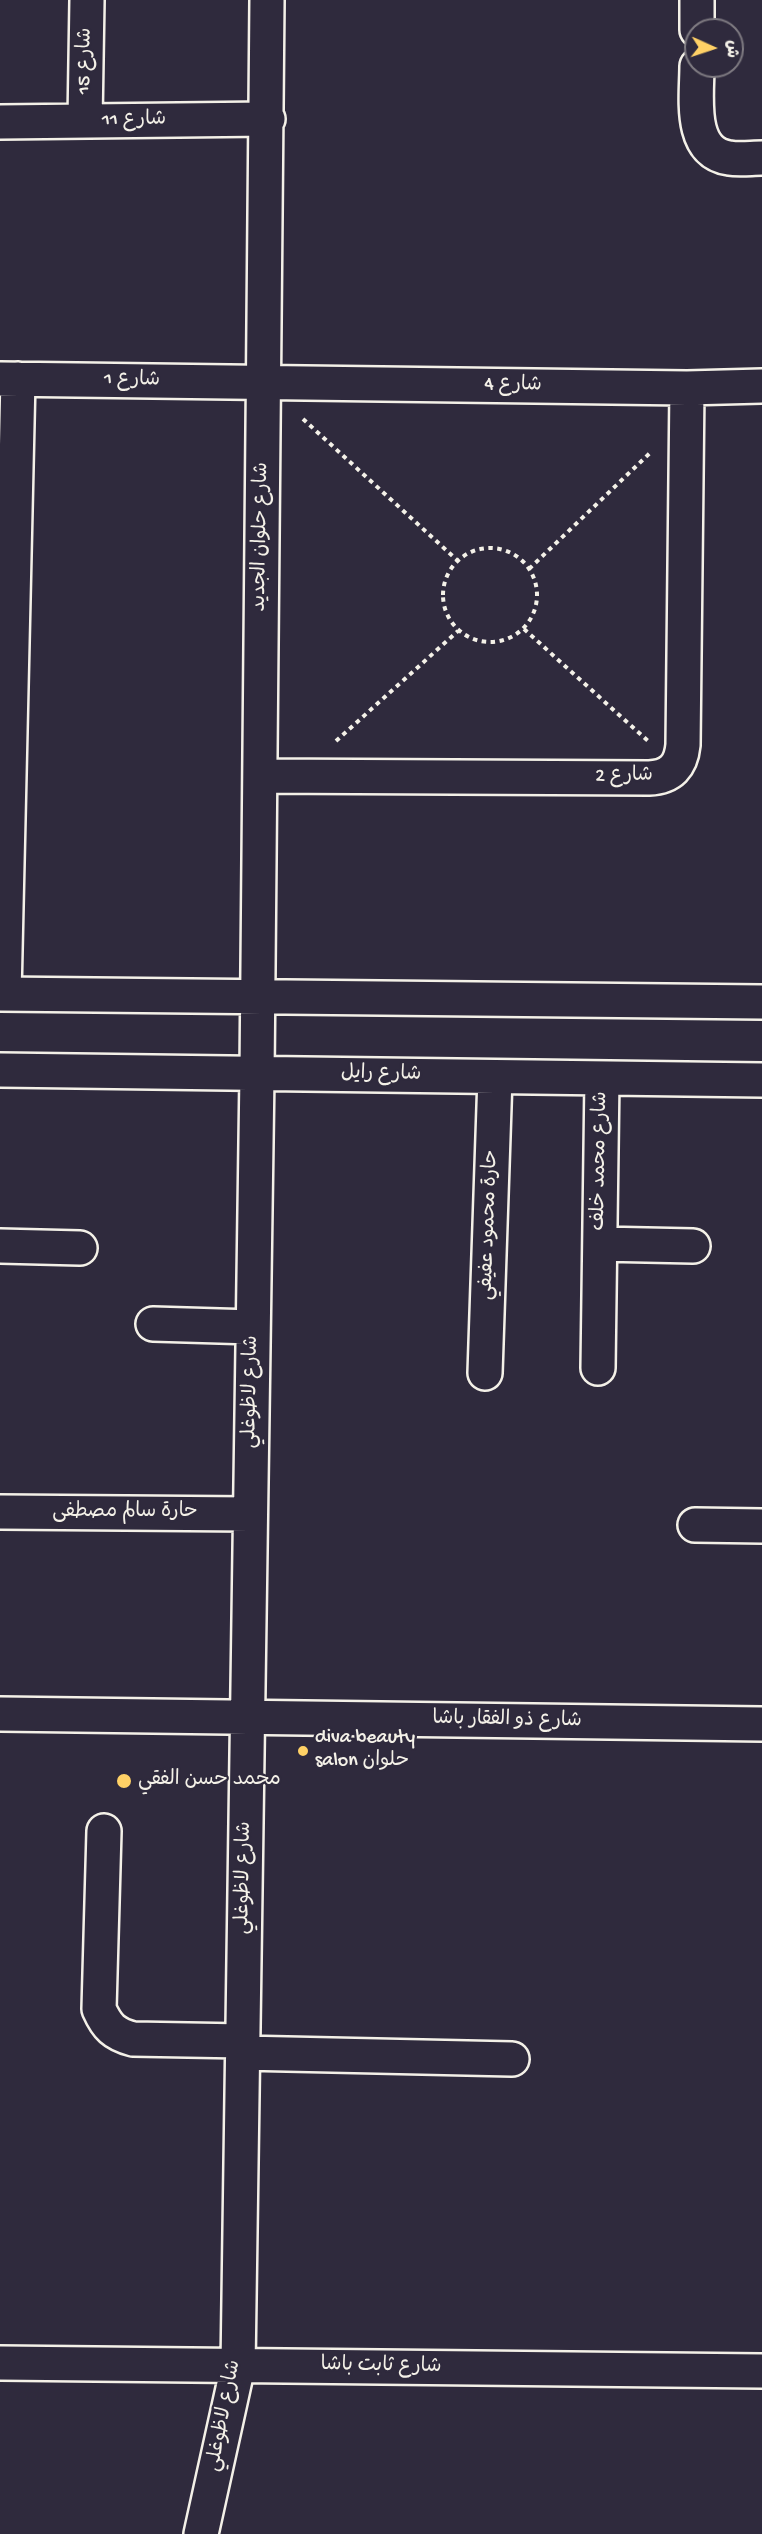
<!DOCTYPE html>
<html>
<head>
<meta charset="utf-8">
<style>
	body { margin:0 }
	#map { position:relative; width:762px; height:2534px; overflow:hidden; background:#2f2a3d; font-family:"Gochi Hand","Playpen Sans Arabic",sans-serif }
	canvas { display:block }
	.north { position:absolute; left:684px; top:18px; width:60px; height:60px; box-sizing:border-box; background:#2f2a3d; border:2px solid #7e7a81; border-radius:50%; rotate:93deg; font-size:16px; font-weight:700; line-height:24px; text-align:center; color:#f4f1e8 }
	.north::after { content:''; display:block; margin:auto; width:21px; height:27px; background:#ffd166; clip-path:polygon(50% 0,100% 100%,50% 72%,0 100%) }
</style>
</head>
<body>
<div id="map">
<canvas width="762" height="2534"></canvas>
<div class="north">ش</div>
</div>
<script>
const c = document.querySelector('canvas').getContext('2d');
c.lineJoin = 'round';
function strokePath(path, color, width, dash) {
  c.strokeStyle = color;
  c.lineWidth = width;
  c.lineCap = dash ? 'butt' : 'round';
  c.setLineDash(dash || []);
  c.stroke(path);
}
function write(font, color, halo, rows, align = 'center') {
  c.font = font + ' "Gochi Hand","Playpen Sans Arabic",sans-serif';
  c.lineWidth = 4.5;
  c.setLineDash([]);
  c.textBaseline = 'middle';
  c.strokeStyle = halo;
  c.fillStyle = color;
  for (const [text, x, y, turn = 0] of rows) {
    c.save();
    c.translate(x, y);
    c.rotate((+turn || 0) * Math.PI / 180);
    c.textAlign = isNaN(turn) ? turn : align;
    if (halo) c.strokeText(text, 0, 0);
    c.fillText(text, 0, 0);
    c.restore();
  }
}
const minor = new Path2D(`
	M 697,30 L 697,0
	M 697,66 C 697,96 688,152 729,158 C 740,160 751,158 762,158
	M 85,121 L 87,0
	M 0,122 L 268,119
	M 0,379 L 687,388 L 762,386
	M 260,776 L 649,778 C 671,777 681,766 683,745 L 687,388
	M 0,994 L 762,1002
	M 4,994 L 18,379
	M 0,1070 L 762,1080
	M 600,1244 L 693,1246
	M 0,1246 L 80,1248
	M 153,1324 L 253,1327
	M 598,1368 L 602,1078
	M 485,1373 L 495,1077
	M 0,1512 L 250,1514
	M 695,1525 L 762,1526
	M 0,1714 L 762,1724
	M 104,1831 L 99,2009 C 107,2027 114,2034 133,2039 L 243,2041
	M 242,2053 L 512,2059
	M 0,2363 L 762,2371
	M 201,2534 L 238,2366 L 257,1074 L 267,0`);
strokePath(minor, '#f4f1e8', 38);
strokePath(new Path2D(`
	M 303,419 L 457,560
	M443 595a47 47 0 1 1 94 0a47 47 0 1 1-94 0Z
	M 529,569 L 652,451
	M 524,629 L 648,741
	M 336,741 L 458,631`), '#f4f1e8', 4, [4.5, 4.5]);
strokePath(minor, '#2f2a3d', 33);
for (const [x, y, r, color] of [
	[303,1751,6,"#ffd166"],
	[124,1781,8,"#ffd166"]
]) {
  const dot = new Path2D();
  dot.arc(x, y, r, 0, 2 * Math.PI);
  c.fillStyle = color;
  c.fill(dot);
  strokePath(dot, '#2f2a3d', 2);
}
write('20px', '#f4f1e8', '#2f2a3d', [
	["شارع 15",86,61,-89],
	["شارع 11",134,121,-1],
	["شارع 1",132,381,1],
	["شارع 4",513,386,1],
	["شارع حلوان الجديد",262,537,-89],
	["شارع 2",624,777,-1],
	["شارع رايل",381,1075,1],
	["شارع محمد خلف",601,1161,-89],
	["حارة محمود عفيفي",490,1225,-88],
	["شارع لاظوغلي",252,1392,-89],
	["حارة سالم مصطفى",125,1513],
	["شارع ذو الفقار باشا",507,1721,1],
	["شارع لاظوغلي",245,1878,-89],
	["شارع ثابت باشا",381,2367,1],
	["شارع لاظوغلي",225,2416,-79]
]);
write('20px', '#f4f1e8', '#2f2a3d', [
	["diva beauty",315,1739],
	["salon حلوان",315,1762],
	["محمد حسن الفقي",138,1781]
], 'left');
</script>
</body>
</html>
